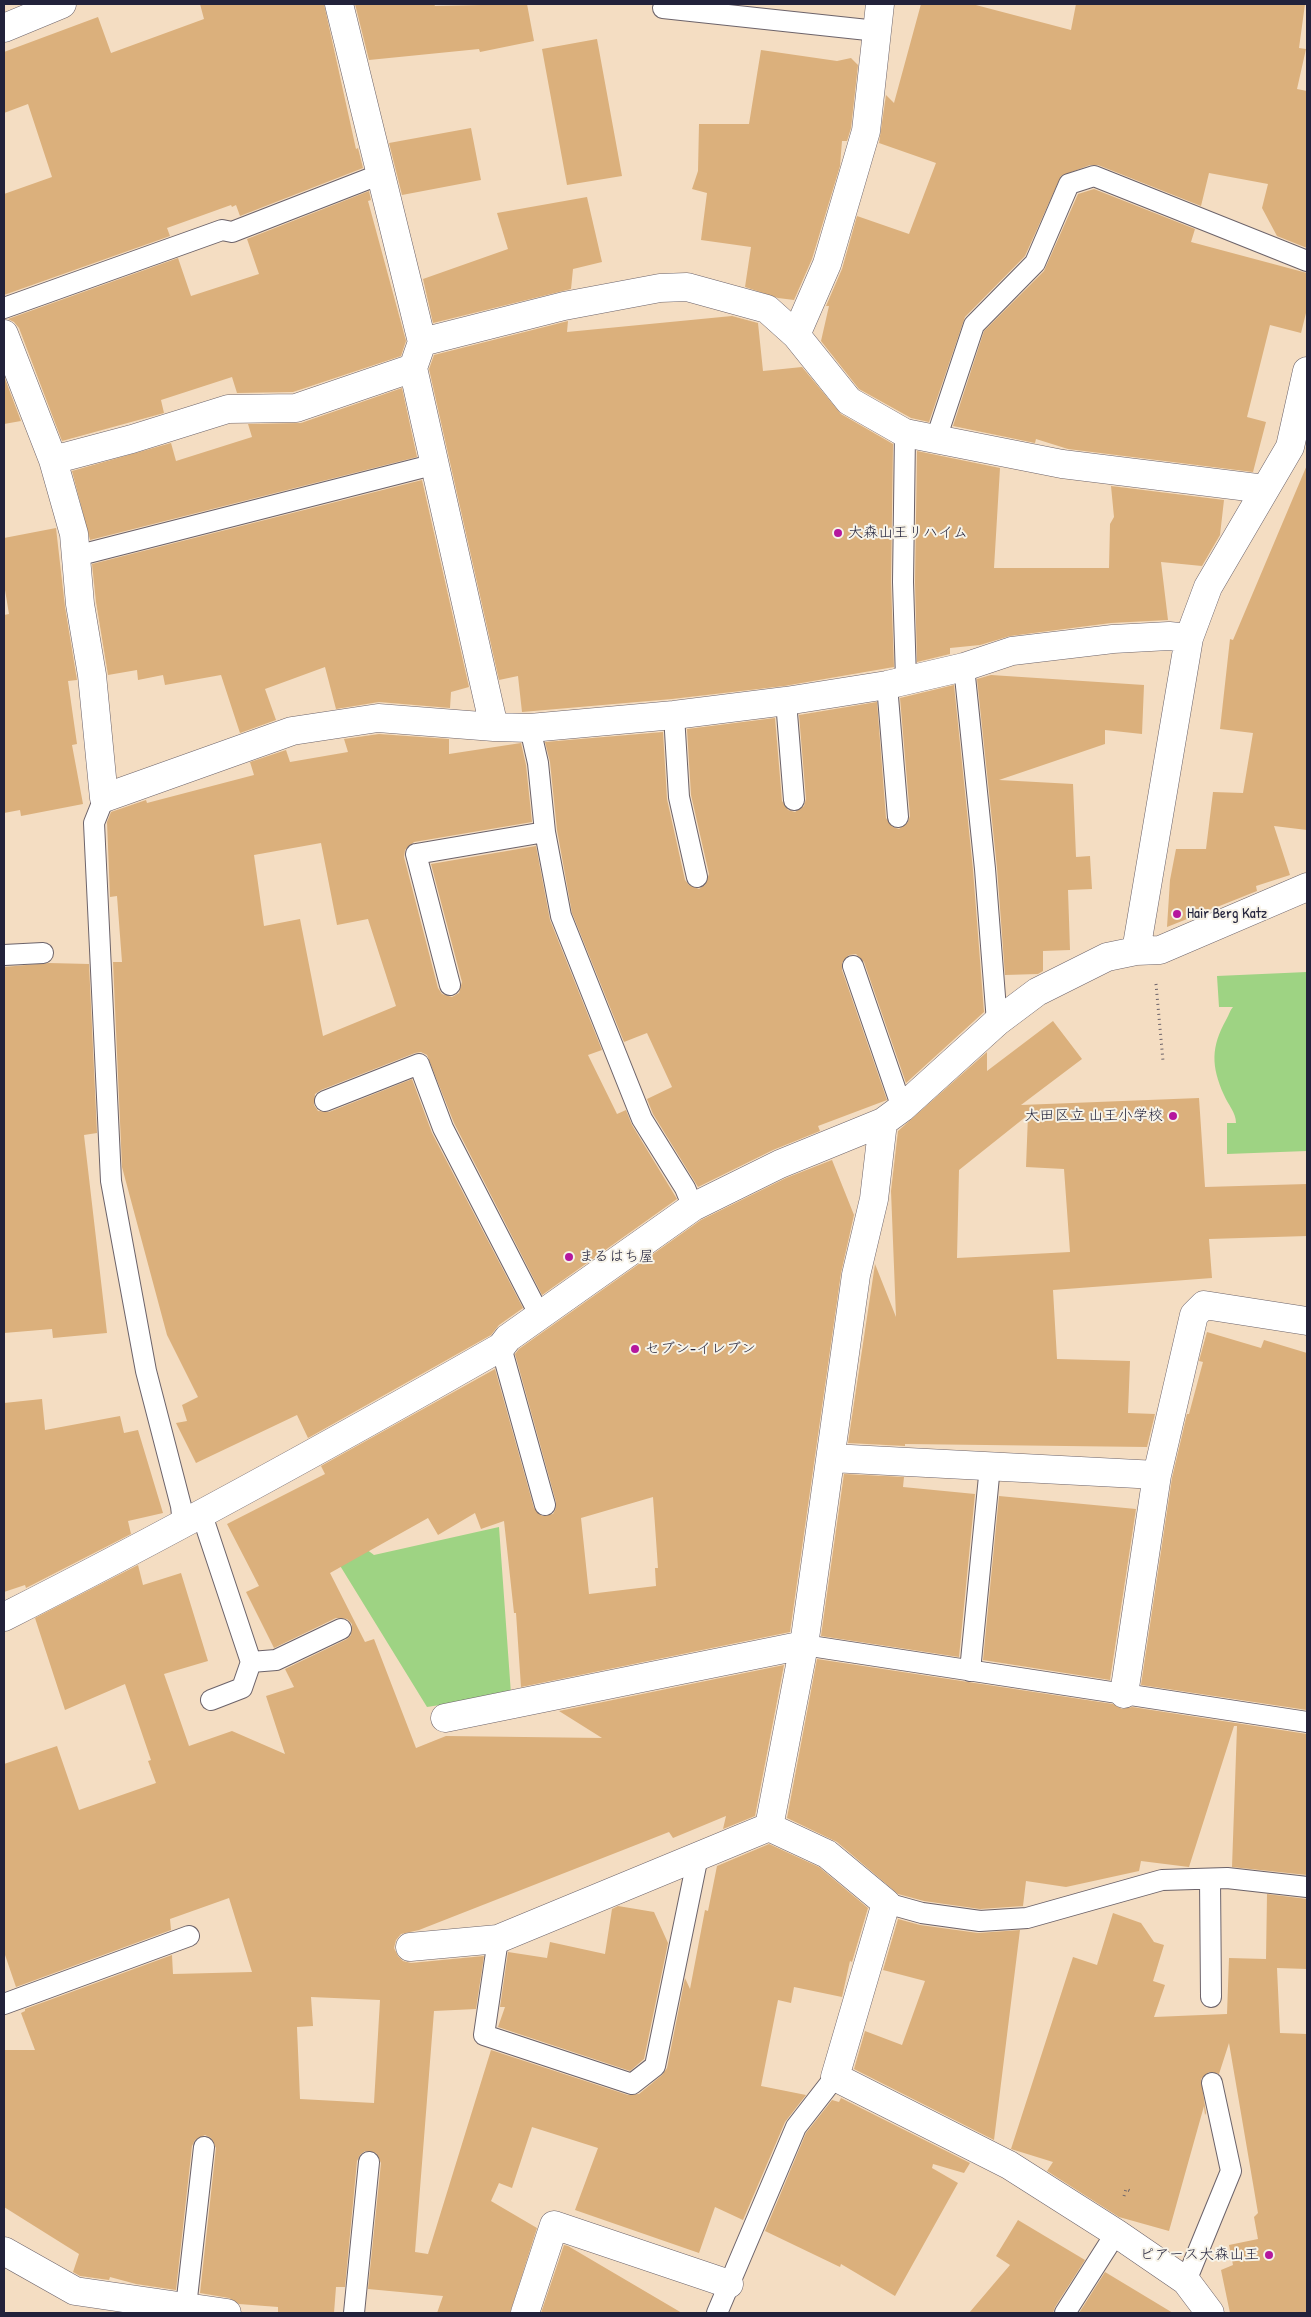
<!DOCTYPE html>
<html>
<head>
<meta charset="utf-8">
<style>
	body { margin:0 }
	#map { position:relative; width:1311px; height:2317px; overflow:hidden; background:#f4ddc2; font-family:"Patrick Hand",sans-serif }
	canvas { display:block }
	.frame { position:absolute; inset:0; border:5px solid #22223b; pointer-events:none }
</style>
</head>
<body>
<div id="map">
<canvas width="1311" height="2317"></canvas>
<div class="frame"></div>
</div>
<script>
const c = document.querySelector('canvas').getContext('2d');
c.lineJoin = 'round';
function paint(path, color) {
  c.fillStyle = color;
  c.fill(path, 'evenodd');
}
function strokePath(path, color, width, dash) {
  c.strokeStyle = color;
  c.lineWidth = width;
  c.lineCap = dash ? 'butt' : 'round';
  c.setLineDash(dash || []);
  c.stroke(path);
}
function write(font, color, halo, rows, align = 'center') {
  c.font = font + ' "Patrick Hand","Klee One",sans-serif';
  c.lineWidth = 4;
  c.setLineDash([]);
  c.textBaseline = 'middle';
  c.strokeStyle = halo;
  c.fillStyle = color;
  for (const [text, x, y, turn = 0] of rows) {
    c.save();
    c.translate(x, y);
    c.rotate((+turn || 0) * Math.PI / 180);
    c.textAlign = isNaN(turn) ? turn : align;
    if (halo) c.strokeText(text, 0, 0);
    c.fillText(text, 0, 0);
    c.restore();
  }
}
paint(new Path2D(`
	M 1307,972 L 1307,1151 L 1227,1154 L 1227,1123 L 1236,1123 C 1236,1112 1228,1105 1224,1095 C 1211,1066 1211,1047 1226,1020 C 1229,1015 1230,1010 1233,1007 L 1219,1007 L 1217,976 Z
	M 499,1527 L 511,1694 L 427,1707 L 339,1564 L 366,1549 L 374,1555 Z`), '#9ed383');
paint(new Path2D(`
	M 200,4 L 324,4 L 356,149 L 358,148 L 363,168 L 240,216 L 236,205 L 232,207 L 231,205 L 167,228 L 170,236 L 4,295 L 4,194 L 52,177 L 28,104 L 4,113 L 4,52 L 98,17 L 111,53 L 204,19 Z
	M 355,4 L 434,4 L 435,6 L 527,4 L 534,41 L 480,52 L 479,49 L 369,60 Z
	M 921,4 L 972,4 L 1071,30 L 1076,4 L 1305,4 L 1299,48 L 1306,49 L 1297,89 L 1307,91 L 1307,248 L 1277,236 L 1262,208 L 1268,184 L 1209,173 L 1201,206 L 1098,165 L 1090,165 L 1061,176 L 1025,256 L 965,317 L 929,422 L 911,418 L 859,389 L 821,341 L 829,306 L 826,306 L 842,269 L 857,216 L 909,234 L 936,163 L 879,143 L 886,95 L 894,103 Z
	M 597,39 L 622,176 L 567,185 L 542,49 Z
	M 761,50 L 837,61 L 851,58 L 858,65 L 851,128 L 847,141 L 842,141 L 840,166 L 812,259 L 794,300 L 778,298 L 745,287 L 751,247 L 701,240 L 707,193 L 692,189 L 698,171 L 699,124 L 749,124 Z
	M 471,128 L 481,180 L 402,195 L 389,143 Z
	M 1094,189 L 1195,229 L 1191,242 L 1307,273 L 1307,309 L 1301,333 L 1270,325 L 1247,417 L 1266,422 L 1253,472 L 1068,449 L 1036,439 L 1035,443 L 953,426 L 984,331 L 1044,271 L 1078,194 Z
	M 369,191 L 371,200 L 368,201 L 406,341 L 401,356 L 293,392 L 237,393 L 232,377 L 161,400 L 164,413 L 62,441 L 19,328 L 14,322 L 8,319 L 178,258 L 191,296 L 259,274 L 247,239 Z
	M 587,197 L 602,262 L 573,269 L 571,289 L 433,323 L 423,279 L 508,249 L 497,213 Z
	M 732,316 L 758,323 L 763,371 L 802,367 L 841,414 L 893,444 L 891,582 L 894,667 L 784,686 L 672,699 L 522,712 L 518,676 L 499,680 L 429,369 L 434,355 L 568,321 L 567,332 Z
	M 4,376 L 21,421 L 4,424 Z
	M 402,388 L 417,457 L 90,540 L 72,471 L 171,443 L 176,461 L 252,437 L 248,424 L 301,423 Z
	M 917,451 L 1000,468 L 994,568 L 1109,568 L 1110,524 L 1114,517 L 1111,486 L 1224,500 L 1220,535 L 1202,566 L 1161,562 L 1168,620 L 1111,623 L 1010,636 L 980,645 L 950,648 L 950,654 L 917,662 L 915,582 Z
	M 1307,465 L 1307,830 L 1274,826 L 1290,875 L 1256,886 L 1257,891 L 1167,927 L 1170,880 L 1176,849 L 1206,849 L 1213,792 L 1243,793 L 1253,733 L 1220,729 L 1230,639 L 1233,640 Z
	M 422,480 L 469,687 L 451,692 L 450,708 L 379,702 L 336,709 L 325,667 L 265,689 L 276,720 L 240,733 L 221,675 L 165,685 L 163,675 L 138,680 L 137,670 L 108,675 L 96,602 L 92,564 Z
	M 56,528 L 65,607 L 77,680 L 68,681 L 77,744 L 72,745 L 83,804 L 21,816 L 20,810 L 4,813 L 4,615 L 9,614 L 4,584 L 4,538 Z
	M 991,675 L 1144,685 L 1142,734 L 1105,730 L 1105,744 L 999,780 L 1073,784 L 1076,857 L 1090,856 L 1092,889 L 1068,890 L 1070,950 L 1043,951 L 1043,971 L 1038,974 L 1005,975 L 997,868 L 977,679 Z
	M 954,685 L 973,870 L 984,1012 L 906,1083 L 864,962 L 856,954 L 849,955 L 842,963 L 842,970 L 887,1100 L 818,1126 L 820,1131 L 773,1150 L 698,1187 L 653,1114 L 647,1099 L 672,1087 L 647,1033 L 624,1042 L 572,913 L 557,830 L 550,762 L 545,742 L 663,732 L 667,799 L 685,880 L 689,885 L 699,889 L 705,885 L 709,874 L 691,795 L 687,729 L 775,718 L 782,801 L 788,810 L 795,812 L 804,806 L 806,799 L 799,715 L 877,702 L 886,818 L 893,827 L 899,829 L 908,822 L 910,816 L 900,698 Z
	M 379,734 L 449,739 L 449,754 L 521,743 L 526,765 L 532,822 L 414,842 L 405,850 L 404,857 L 438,988 L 442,994 L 452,997 L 459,993 L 462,982 L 431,864 L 536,846 L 550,920 L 602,1050 L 588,1055 L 617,1114 L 626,1110 L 632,1125 L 677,1199 L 542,1295 L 454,1123 L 427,1055 L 421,1052 L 415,1053 L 321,1090 L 315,1094 L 314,1105 L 318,1111 L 329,1112 L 412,1079 L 432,1133 L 523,1308 L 499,1325 L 491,1335 L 308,1438 L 297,1415 L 196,1463 L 176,1423 L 187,1421 L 182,1405 L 198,1397 L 167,1335 L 122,1167 L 113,962 L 122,962 L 117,896 L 110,897 L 107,822 L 111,812 L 146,800 L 147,803 L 254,775 L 250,762 L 286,750 L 290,762 L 348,752 L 344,739 ZM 321,843 L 337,925 L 368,919 L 396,1006 L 323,1036 L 300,919 L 264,926 L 254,855 Z
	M 49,963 L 89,964 L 97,1133 L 84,1135 L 107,1333 L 53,1338 L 52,1329 L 4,1333 L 4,967 Z
	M 1053,1021 L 1082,1059 L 1021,1105 L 1199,1098 L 1205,1187 L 1307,1184 L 1307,1236 L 1209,1239 L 1212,1278 L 1053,1290 L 1057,1359 L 1130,1361 L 1128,1413 L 1155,1414 L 1147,1447 L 905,1444 L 905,1446 L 848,1443 L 875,1264 L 896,1317 L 891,1191 L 898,1131 L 987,1052 L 987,1071 ZM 1028,1115 L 1026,1167 L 1064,1169 L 1070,1252 L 957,1258 L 959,1170 Z
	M 832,1160 L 854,1215 L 841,1273 L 790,1632 L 521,1687 L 516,1613 L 514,1613 L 504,1521 L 481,1529 L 475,1513 L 438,1535 L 428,1518 L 330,1573 L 365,1642 L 374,1639 L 416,1748 L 446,1736 L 602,1738 L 559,1711 L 784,1665 L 755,1816 L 723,1829 L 726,1816 L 673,1838 L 669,1832 L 419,1930 L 401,1934 L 396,1940 L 394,1948 L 398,1956 L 403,1961 L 411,1963 L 484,1956 L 476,2009 L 434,2011 L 415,2252 L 428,2254 L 491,2050 L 628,2095 L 639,2094 L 662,2075 L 667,2068 L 685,1978 L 690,1989 L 705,1910 L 708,1911 L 717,1866 L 769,1844 L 819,1867 L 868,1908 L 852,1962 L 850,1961 L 842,1997 L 794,1987 L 791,2003 L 778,2000 L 761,2086 L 806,2095 L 785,2122 L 743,2220 L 715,2207 L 699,2253 L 575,2210 L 598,2148 L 532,2127 L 512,2188 L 499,2183 L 491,2201 L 537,2228 L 510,2313 L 437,2313 L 443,2296 L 368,2289 L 381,2163 L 376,2153 L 365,2151 L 360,2155 L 357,2161 L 345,2287 L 336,2287 L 334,2313 L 278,2313 L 278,2307 L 239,2304 L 229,2298 L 200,2293 L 216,2148 L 211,2138 L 205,2135 L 195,2140 L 192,2146 L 176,2290 L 136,2284 L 110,2277 L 109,2280 L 80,2276 L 73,2272 L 79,2254 L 4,2207 L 4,2050 L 35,2050 L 21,2013 L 25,2011 L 25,2009 L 172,1955 L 173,1974 L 252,1972 L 229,1898 L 170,1919 L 171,1930 L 16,1987 L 4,1952 L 4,1764 L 57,1746 L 79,1810 L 156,1783 L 148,1761 L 151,1760 L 125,1684 L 65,1710 L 35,1618 L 138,1565 L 143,1585 L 181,1573 L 208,1661 L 164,1674 L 189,1746 L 232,1731 L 285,1754 L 266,1696 L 294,1687 L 285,1669 L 347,1639 L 351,1635 L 352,1624 L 347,1619 L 336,1618 L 274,1648 L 246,1592 L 259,1586 L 227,1524 L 325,1474 L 321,1466 L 495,1369 L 534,1508 L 542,1516 L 553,1514 L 556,1508 L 556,1502 L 515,1354 L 519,1349 L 701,1220 L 786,1178 ZM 653,1497 L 658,1568 L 655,1568 L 656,1586 L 589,1594 L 581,1518 ZM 311,1997 L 380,2000 L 374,2103 L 300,2099 L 297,2027 L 313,2026 Z
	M 1207,1332 L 1261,1348 L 1264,1340 L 1307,1353 L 1307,1710 L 1141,1685 L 1172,1478 L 1187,1414 L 1189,1414 L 1203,1362 L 1199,1361 Z
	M 42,1399 L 45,1430 L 120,1416 L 124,1433 L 138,1430 L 163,1513 L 128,1521 L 131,1534 L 26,1588 L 25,1585 L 4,1592 L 4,1403 Z
	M 844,1474 L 904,1477 L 903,1487 L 975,1494 L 959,1657 L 821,1636 Z
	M 999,1496 L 1136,1509 L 1110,1680 L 983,1660 Z
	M 817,1659 L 1113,1704 L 1122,1709 L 1132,1707 L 1307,1734 L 1307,1875 L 1232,1867 L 1237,1726 L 1234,1726 L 1189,1867 L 1141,1861 L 1139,1871 L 1066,1887 L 1026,1881 L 1023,1906 L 980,1909 L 924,1901 L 898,1894 L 837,1842 L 787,1818 Z
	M 1267,1894 L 1307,1899 L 1307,1969 L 1277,1968 L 1280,2033 L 1307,2034 L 1307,2313 L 1230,2313 L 1221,2270 L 1233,2265 L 1229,2245 L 1258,2239 L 1254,2217 L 1258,2213 L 1229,2043 L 1219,2074 L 1209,2072 L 1201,2079 L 1206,2113 L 1205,2115 L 1204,2106 L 1169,2231 L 1119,2217 L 1047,2171 L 1053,2162 L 1011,2149 L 1073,1957 L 1097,1965 L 1113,1913 L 1141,1923 L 1154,1942 L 1164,1945 L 1153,1981 L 1165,1985 L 1154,2017 L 1227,2014 L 1229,1958 L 1266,1959 Z
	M 618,1906 L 654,1912 L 668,1943 L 644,2059 L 630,2071 L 498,2027 L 505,2007 L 500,2007 L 508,1952 L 547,1958 L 550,1942 L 605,1954 L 612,1909 Z
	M 898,1919 L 920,1925 L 978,1933 L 1020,1930 L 994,2140 L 854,2069 L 865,2031 L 902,2045 L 925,1981 L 883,1970 Z
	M 841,2098 L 970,2163 L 964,2173 L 933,2164 L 932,2168 L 958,2183 L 895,2296 L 841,2264 L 840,2267 L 765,2231 L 806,2133 L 832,2100 L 839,2102 Z
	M 1018,2220 L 1085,2260 L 1055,2307 L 1053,2313 L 969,2313 L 1010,2265 L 996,2256 Z
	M 564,2245 L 568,2246 L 682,2313 L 541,2313 Z
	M 1105,2272 L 1173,2313 L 1079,2313 Z`), '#dbb07c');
const lane = new Path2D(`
	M 663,8 L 877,31
	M 4,308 L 222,230 L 232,232 L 381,174
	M 905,433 L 903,582 L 906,679
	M 936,439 L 974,325 L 1035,263 L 1069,184 L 1094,176 L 1307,261
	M 76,556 L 436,464
	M 964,667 L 985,869 L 997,1022
	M 887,685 L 898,817
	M 786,701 L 794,800
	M 674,715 L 679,797 L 697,877
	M 530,728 L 538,763 L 545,832 L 561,916 L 642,1119 L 685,1188 L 693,1207
	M 104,798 L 94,823 L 111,1181 L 146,1371 L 181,1506 L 183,1524
	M 4,955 L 43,953
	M 853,966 L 902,1108
	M 450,985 L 416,854 L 545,832
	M 325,1101 L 419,1064 L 443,1128 L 540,1316
	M 501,1347 L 545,1505
	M 202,1515 L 251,1662 L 242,1688 L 211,1700
	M 804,1645 L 1307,1722
	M 251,1662 L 276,1660 L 341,1629
	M 970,1671 L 990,1466
	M 1210,1879 L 1211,1997
	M 886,1903 L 922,1913 L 980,1921 L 1027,1918 L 1162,1880 L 1227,1878 L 1307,1887
	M 498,1939 L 484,2035 L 632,2084 L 655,2066 L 698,1856
	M 4,2004 L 189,1936
	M 1186,2281 L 1231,2171 L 1212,2083
	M 186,2307 L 204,2147
	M 354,2313 L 369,2162
	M 717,2313 L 796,2127 L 835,2077
	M 1065,2313 L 1116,2233`);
const street = new Path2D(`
	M 339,4 L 422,342 L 413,368 L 494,727
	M 4,28 L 62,4
	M 4,334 L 53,460 L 74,534 L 80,604 L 92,675 L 104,798 L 292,731 L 378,718 L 494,727 L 530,728 L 674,715 L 786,701 L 887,685 L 964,667 L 1012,651 L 1113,639 L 1169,636 L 1189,638
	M 796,335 L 827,264 L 866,131 L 880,4
	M 422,342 L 564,306 L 660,288 L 687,287 L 767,309 L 796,335 L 849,401 L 905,433 L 1062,464 L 1265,489
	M 53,460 L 132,439 L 228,409 L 296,408 L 413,368
	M 1136,951 L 1189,638 L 1208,587 L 1290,447 L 1307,371
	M 831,1458 L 1157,1475
	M 4,1617 C 172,1532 337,1441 501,1347 L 508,1338 L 693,1207 L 780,1164 L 883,1122 L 902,1108 L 997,1022 L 1037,992 L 1107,957 L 1136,951 L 1160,950 L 1307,887
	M 1124,1694 L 1157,1475 L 1194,1315 L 1204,1305 L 1307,1321
	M 445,1718 L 804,1645
	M 769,1827 L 804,1645 L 856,1275 L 874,1199 L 883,1122
	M 410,1947 L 498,1939 L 769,1827 L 827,1854 L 886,1903 L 835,2077 L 1009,2165 L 1116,2233 L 1186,2281 L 1210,2313
	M 4,2251 L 75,2291 L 227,2313
	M 525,2313 L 554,2225 L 729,2284`);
strokePath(lane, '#6c636a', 22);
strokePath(street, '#6c636a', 29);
strokePath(new Path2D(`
	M 1156,984 L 1163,1061
	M 1124,2196 L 1126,2189 L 1130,2191`), '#6c636a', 3, [1, 4]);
strokePath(lane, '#fff', 20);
strokePath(street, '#fff', 28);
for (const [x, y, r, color] of [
	[838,533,5,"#b5179e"],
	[1177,914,5,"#b5179e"],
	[1173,1116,5,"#b5179e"],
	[569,1257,5,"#b5179e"],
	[635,1349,5,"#b5179e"],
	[1269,2255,5,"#b5179e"]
]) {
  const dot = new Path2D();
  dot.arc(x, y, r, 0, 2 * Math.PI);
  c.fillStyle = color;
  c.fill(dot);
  strokePath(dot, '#f7f3e8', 2);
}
write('15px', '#22223b', '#f7f3e8', [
	["大森山王リハイム",848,533],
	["Hair Berg Katz",1187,914],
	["大田区立 山王小学校",1163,1116,"right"],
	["まるはち屋",579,1257],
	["セブン-イレブン",645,1349],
	["ピアース大森山王",1259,2255,"right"]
], 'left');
</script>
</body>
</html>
